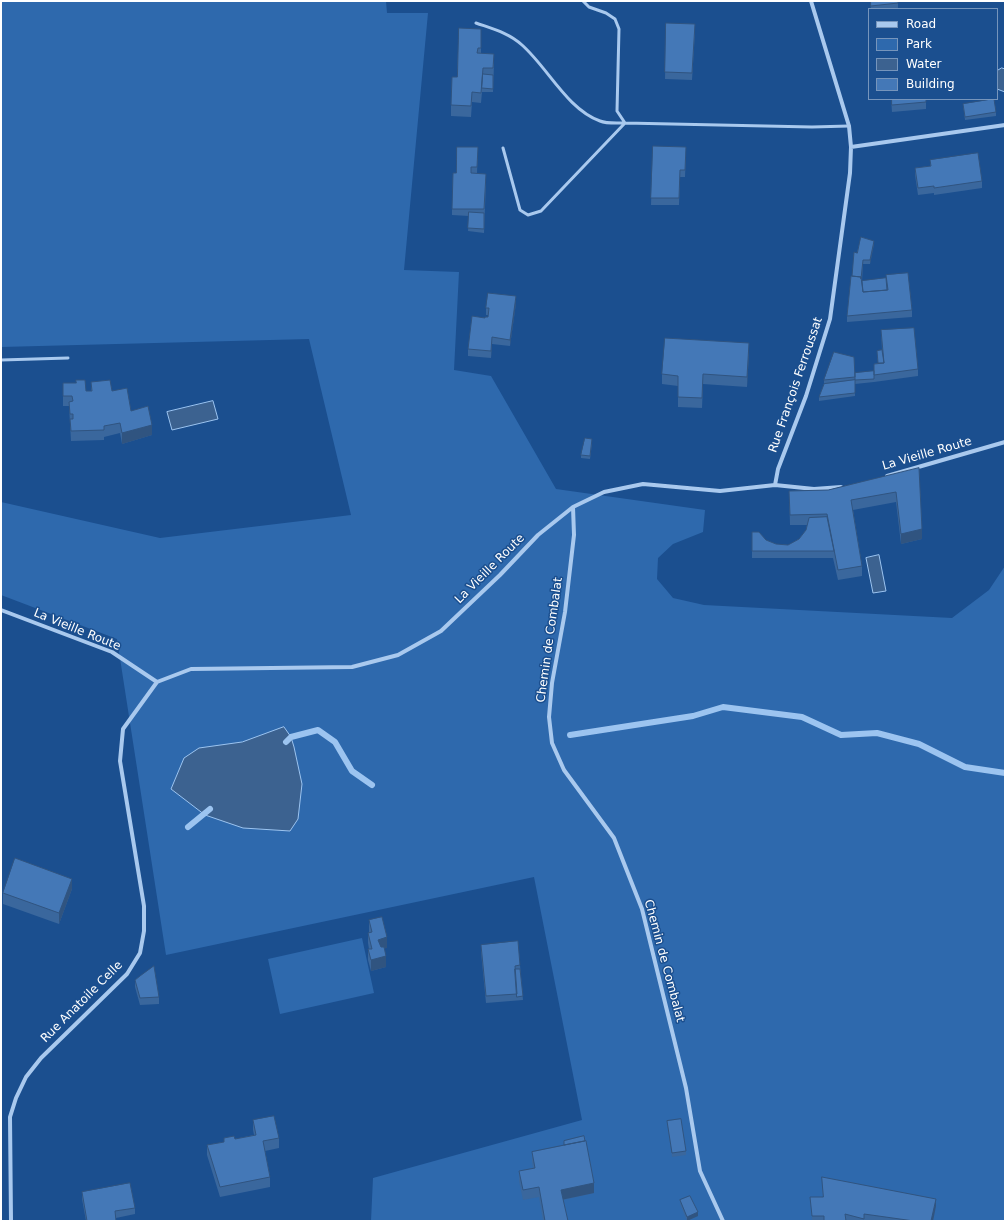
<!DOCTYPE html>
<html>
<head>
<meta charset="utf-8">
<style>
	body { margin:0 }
	#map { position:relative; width:1006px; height:1222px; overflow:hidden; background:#1b4f8f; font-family:"DejaVu Sans",sans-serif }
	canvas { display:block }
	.frame { position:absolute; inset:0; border:2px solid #fff; pointer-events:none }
	.legend { position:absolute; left:868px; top:8px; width:130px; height:92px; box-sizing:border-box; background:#1b4f8f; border:1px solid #7695bc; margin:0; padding:5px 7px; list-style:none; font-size:12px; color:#fff }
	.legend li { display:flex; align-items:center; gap:8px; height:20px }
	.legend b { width:20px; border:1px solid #7695bc }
</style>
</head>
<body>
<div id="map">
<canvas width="1006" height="1222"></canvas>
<div class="frame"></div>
<ul class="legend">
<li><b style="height:5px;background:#a9c9ee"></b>Road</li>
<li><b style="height:11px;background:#2e69ad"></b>Park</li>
<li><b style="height:11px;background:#3c6290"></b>Water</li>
<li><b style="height:11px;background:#4478b7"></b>Building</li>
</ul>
</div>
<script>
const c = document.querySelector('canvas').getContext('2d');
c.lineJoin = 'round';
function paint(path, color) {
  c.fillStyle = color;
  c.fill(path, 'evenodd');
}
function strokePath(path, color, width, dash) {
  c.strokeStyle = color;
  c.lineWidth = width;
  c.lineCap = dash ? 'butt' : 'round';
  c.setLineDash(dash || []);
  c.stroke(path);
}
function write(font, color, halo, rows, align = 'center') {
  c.font = font + ' "DejaVu Sans",sans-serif';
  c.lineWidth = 3;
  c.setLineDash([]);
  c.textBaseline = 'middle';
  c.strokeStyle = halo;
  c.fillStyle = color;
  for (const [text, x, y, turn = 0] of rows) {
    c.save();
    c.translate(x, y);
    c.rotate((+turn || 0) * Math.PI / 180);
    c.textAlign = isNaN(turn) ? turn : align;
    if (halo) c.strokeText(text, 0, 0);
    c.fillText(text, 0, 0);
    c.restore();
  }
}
paint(new Path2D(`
	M 1,1 L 386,1 L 387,13 L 428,13 L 404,270 L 459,272 L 454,370 L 491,376 L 556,489 L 705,510 L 703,532 L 673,544 L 658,558 L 657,579 L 673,598 L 704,605 L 952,618 L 989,590 L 1005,566 L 1005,1221 L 371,1221 L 373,1178 L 582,1120 L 534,877 L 166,955 L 117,639 L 1,595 L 1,502 L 160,538 L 351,515 L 309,339 L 1,347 Z
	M 362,938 L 374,993 L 280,1014 L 268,959 Z`), '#2e69ad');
const water = new Path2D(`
	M 1002,68 L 1005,69 L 1005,92 L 997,89 L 997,71 Z
	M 213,401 L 218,419 L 172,430 L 167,412 Z
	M 879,555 L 886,591 L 873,593 L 866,558 Z
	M 284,727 L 291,737 L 294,747 L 302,784 L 298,819 L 290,831 L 243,828 L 205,815 L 171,789 L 184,758 L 199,748 L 242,742 Z`);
paint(water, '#3c6290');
strokePath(water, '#9cc4f0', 1);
strokePath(new Path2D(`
	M 570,735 L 693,716 L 723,707 L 802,717 L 841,735 L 877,733 L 919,744 L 965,767 L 1005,773
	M 286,742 L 291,737 L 318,730 L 335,742 L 352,771 L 372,785
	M 188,827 L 210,809`), '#9cc4f0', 6);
strokePath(new Path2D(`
	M 583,1 L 589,7 L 606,13 L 615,19 L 619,29 L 617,111 L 625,123
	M 476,23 C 493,29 509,33 522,45 C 548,68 567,109 600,121 C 607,124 617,123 625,123
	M 503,148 L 520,210 L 528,215 L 541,211 L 625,123 L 812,127 L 849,126
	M 1,360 L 68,358`), '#a9c9ee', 3);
strokePath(new Path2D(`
	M 851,147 L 1005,125
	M 887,476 L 1005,442
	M 775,485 L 778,469 L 806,396 L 830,319 L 850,173 L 851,147 L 849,126 L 811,1
	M 573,507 L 574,535 L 565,612 L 552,683 L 549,717 L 552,743 L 564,770 L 614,838 L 642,909 L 686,1088 L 700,1171 L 723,1221
	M 1,610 L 112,652 L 157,682
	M 157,682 L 191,669 L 352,667 L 398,655 L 441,631 L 500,575 L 538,535 L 573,507 L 604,492 L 643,484 L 720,491 L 775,485 L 814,489 L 841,487
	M 11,1221 L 10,1117 L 16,1098 L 26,1077 L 41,1058 L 127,974 L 140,953 L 144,931 L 144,906 L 120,761 L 123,729 L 157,682`), '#a9c9ee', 4);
paint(new Path2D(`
	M 870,1 L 898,1 L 898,9 L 871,9 Z
	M 666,23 L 695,31 L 692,80 L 665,79 Z
	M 481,39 L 481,53 L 494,64 L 493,92 L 482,92 L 481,103 L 472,102 L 471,117 L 451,116 L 451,105 L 457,77 Z
	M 891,99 L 926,99 L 926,109 L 892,112 Z
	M 963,104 L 996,112 L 996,116 L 965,120 Z
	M 653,146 L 686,154 L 685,177 L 680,177 L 679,205 L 651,205 Z
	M 478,147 L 477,173 L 486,181 L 484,233 L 468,231 L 469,216 L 452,215 L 452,209 L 456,173 Z
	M 930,160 L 982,181 L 982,188 L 934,195 L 934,193 L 918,195 L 915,175 L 915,168 L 930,166 Z
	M 874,244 L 870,264 L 863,264 L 862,281 L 886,278 L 886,275 L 912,310 L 912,317 L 847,322 L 847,316 L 852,276 L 857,253 Z
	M 516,303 L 510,346 L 492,344 L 491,358 L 468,356 L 468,349 L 485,318 L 488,317 L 488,315 L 486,315 L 486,308 Z
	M 881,330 L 918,369 L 918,376 L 874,382 L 855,384 L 855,396 L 819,401 L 819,397 L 824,384 L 824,380 L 855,373 L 874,371 L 874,364 L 878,363 L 877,351 L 882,350 Z
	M 749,353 L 747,387 L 703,384 L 702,408 L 678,407 L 678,386 L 662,384 L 662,374 Z
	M 91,382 L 112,391 L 131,411 L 152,435 L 122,444 L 120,433 L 104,437 L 104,440 L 71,441 L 69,406 L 63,406 L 63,383 L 86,391 L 91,391 Z
	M 592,443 L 590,459 L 581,458 L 581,455 Z
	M 919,468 L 922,539 L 901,544 L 896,502 L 853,510 L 862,566 L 862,576 L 838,580 L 833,558 L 752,558 L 752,532 L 766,540 L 776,544 L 788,545 L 799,539 L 806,530 L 807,525 L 790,525 L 789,491 L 828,490 Z
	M 72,889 L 59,924 L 3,904 L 3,893 Z
	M 369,920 L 387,948 L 384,948 L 386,967 L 371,971 L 368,960 L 368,949 L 369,949 L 368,943 L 368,933 L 369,933 Z
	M 481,945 L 520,965 L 523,1000 L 486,1003 L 481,952 Z
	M 135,980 L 159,997 L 159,1004 L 140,1005 L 135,987 Z
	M 253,1120 L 279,1138 L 279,1148 L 265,1151 L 270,1177 L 270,1187 L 220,1197 L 207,1155 L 207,1145 L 224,1142 L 224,1138 L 235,1139 L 254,1135 L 253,1130 Z
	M 667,1121 L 686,1151 L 686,1155 L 672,1157 Z
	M 564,1141 L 594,1193 L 563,1200 L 568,1221 L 543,1221 L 539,1197 L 523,1200 L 519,1181 L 519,1171 L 533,1168 L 532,1162 L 532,1152 L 564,1145 Z
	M 822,1177 L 936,1206 L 933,1221 L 812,1221 L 810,1197 L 823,1197 Z
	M 82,1192 L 135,1208 L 135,1214 L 116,1218 L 116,1221 L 86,1221 L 82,1199 Z
	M 680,1200 L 698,1216 L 687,1221 L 680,1204 Z`), '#3a679d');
paint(new Path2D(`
	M 874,241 L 874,244 L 870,264 L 870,260 Z
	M 516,296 L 516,303 L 510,346 L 510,340 Z
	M 492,337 L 492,344 L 491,358 L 491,351 Z
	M 749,343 L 749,353 L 747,387 L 747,377 Z
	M 152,425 L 152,435 L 122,444 L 122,433 Z
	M 922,529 L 922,539 L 901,544 L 901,534 Z
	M 72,879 L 72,889 L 59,924 L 59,913 Z
	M 387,937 L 387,948 L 378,950 L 378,940 Z
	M 386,956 L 386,967 L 371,971 L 371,960 Z
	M 1,1019 L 2,1019 L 2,1026 L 1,1026 Z
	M 594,1183 L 594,1193 L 561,1200 L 561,1190 Z
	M 936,1199 L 936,1206 L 933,1221 L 931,1221 Z
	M 698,1212 L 698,1216 L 687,1221 L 687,1217 Z`), '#305480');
const building = new Path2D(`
	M 871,1 L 898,1 L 898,3 L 871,6 Z
	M 666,23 L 695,24 L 692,73 L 665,72 Z
	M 459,28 L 481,29 L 481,48 L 478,48 L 477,53 L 494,54 L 493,68 L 483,68 L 481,93 L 472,92 L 471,106 L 451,105 L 452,77 L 457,77 Z
	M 483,74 L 493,75 L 493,89 L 482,88 Z
	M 892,99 L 926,99 L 926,102 L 892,105 Z
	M 994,99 L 996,112 L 965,117 L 963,104 Z
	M 653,146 L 686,147 L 685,170 L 680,170 L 679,198 L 651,198 Z
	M 457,147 L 478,147 L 477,167 L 471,167 L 471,173 L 486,174 L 484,209 L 452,209 L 453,173 L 456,173 Z
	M 978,153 L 982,181 L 934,188 L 934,186 L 918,188 L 915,168 L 931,166 L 930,160 Z
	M 469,212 L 484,213 L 484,229 L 468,228 Z
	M 861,237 L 874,241 L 870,260 L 863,260 L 861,279 L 861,277 L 852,276 L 854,252 L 857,253 Z
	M 908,273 L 912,310 L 847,316 L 851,276 L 861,277 L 863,292 L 888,290 L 886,275 Z
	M 886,278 L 887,290 L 863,292 L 862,281 Z
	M 488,293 L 516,296 L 510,340 L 492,337 L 491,351 L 468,349 L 472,316 L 485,318 L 485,317 L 488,317 L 489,308 L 486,308 Z
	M 914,328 L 918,369 L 874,375 L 874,364 L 884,363 L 881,330 Z
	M 665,338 L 749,343 L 747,377 L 703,374 L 702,398 L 678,397 L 678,376 L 662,374 Z
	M 882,350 L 884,363 L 878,363 L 877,351 Z
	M 834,352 L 854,357 L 855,377 L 824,380 Z
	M 874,371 L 874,379 L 855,380 L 855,373 Z
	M 76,380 L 85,380 L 86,391 L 92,391 L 91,382 L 110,380 L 112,391 L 127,388 L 131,411 L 148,406 L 152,425 L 122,433 L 120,423 L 104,426 L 104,430 L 71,431 L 70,419 L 73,419 L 73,414 L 70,414 L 69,402 L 73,401 L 72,396 L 63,396 L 63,383 L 76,383 Z
	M 855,380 L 855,393 L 819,397 L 824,384 Z
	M 585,438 L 592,439 L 590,456 L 581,455 Z
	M 919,468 L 922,529 L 901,534 L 896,492 L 851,500 L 862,566 L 838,570 L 827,514 L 790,515 L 789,491 L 828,490 Z
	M 827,517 L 834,551 L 752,551 L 752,532 L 759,532 L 766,540 L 776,544 L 788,545 L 799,539 L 806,530 L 809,518 Z
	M 15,858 L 72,879 L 59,913 L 3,893 Z
	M 382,917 L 387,937 L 378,940 L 381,947 L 384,947 L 386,956 L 371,960 L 368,949 L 372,949 L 368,933 L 372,932 L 369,920 Z
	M 518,941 L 520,965 L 515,966 L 517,994 L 486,996 L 481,945 Z
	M 154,966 L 159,997 L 140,998 L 135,980 L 140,976 Z
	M 515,969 L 520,969 L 523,996 L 517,997 Z
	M 274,1116 L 279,1138 L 263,1141 L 270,1177 L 220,1187 L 207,1145 L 224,1142 L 224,1138 L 234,1136 L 235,1139 L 256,1135 L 253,1120 Z
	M 681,1119 L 686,1151 L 672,1153 L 667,1121 Z
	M 584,1136 L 585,1141 L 564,1145 L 564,1141 Z
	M 586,1141 L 594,1183 L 561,1190 L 568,1221 L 545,1221 L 539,1187 L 523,1190 L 519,1171 L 535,1168 L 532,1152 Z
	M 822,1177 L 936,1199 L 931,1221 L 914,1221 L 864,1214 L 864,1219 L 845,1214 L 846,1221 L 824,1221 L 824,1216 L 812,1216 L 810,1197 L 823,1197 Z
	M 130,1183 L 135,1208 L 115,1211 L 116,1221 L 87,1221 L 82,1192 Z
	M 690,1196 L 698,1212 L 687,1217 L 680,1200 Z`);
paint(building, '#4478b7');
strokePath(building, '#305480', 1);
write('12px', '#fff', '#1b4f8f', [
	["Rue François Ferroussat",796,385,-71],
	["La Vieille Route",927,454,-16],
	["La Vieille Route",490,569,-45],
	["La Vieille Route",77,630,22],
	["Chemin de Combalat",550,640,-82],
	["Chemin de Combalat",664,961,75],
	["Rue Anatoile Celle",82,1002,-45]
]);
</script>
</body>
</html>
